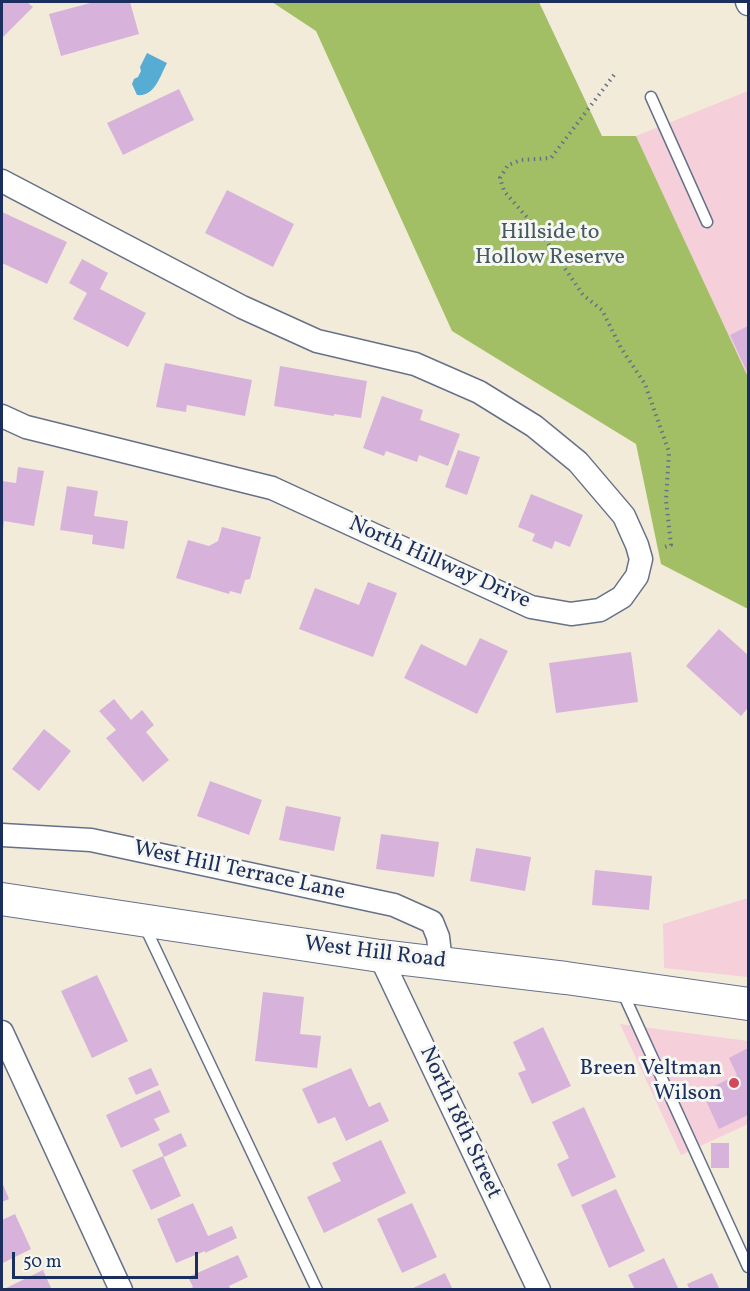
<!DOCTYPE html>
<html>
<head>
<meta charset="utf-8">
<style>
	body { margin:0 }
	#map { position:relative; width:750px; height:1291px; overflow:hidden; background:#f2ebda; font-family:Vollkorn,serif }
	canvas { display:block }
	.frame { position:absolute; inset:0; border:3px solid #1b2f5e; pointer-events:none }
	.scale { position:absolute; left:12px; top:1252px; width:186px; height:27px; box-sizing:border-box; border:3px solid #1b2f5e; border-top:0; padding-left:8px; font-size:18px; line-height:21px; white-space:nowrap; color:#1b2f5e; -webkit-text-stroke:4px #f6f6f2; paint-order:stroke }
</style>
</head>
<body>
<div id="map">
<canvas width="750" height="1291"></canvas>
<div class="frame"></div>
<div class="scale">50 m</div>
</div>
<script>
const c = document.querySelector('canvas').getContext('2d');
c.lineJoin = 'round';
function paint(path, color) {
  c.fillStyle = color;
  c.fill(path, 'evenodd');
}
function strokePath(path, color, width, dash) {
  c.strokeStyle = color;
  c.lineWidth = width;
  c.lineCap = dash ? 'butt' : 'round';
  c.setLineDash(dash || []);
  c.stroke(path);
}
function write(font, color, halo, rows, align = 'center') {
  c.font = font + ' Vollkorn,serif';
  c.lineWidth = 6;
  c.setLineDash([]);
  c.textBaseline = 'middle';
  c.strokeStyle = halo;
  c.fillStyle = color;
  for (const [text, x, y, turn = 0] of rows) {
    c.save();
    c.translate(x, y);
    c.rotate((+turn || 0) * Math.PI / 180);
    c.textAlign = isNaN(turn) ? turn : align;
    if (halo) c.strokeText(text, 0, 0);
    c.fillText(text, 0, 0);
    c.restore();
  }
}
paint(new Path2D(`
	M 748,91 L 748,377 L 636,136 Z
	M 748,898 L 748,977 L 664,968 L 663,924 Z
	M 620,1024 L 748,1041 L 748,1124 L 681,1155 Z`), '#f5cfda');
paint(new Path2D(`
	M 272,2 L 539,2 L 602,136 L 636,136 L 748,377 L 748,609 L 661,564 L 636,444 L 452,331 L 316,31 Z`), '#a3bf65');
paint(new Path2D(`
	M 147,53 L 167,63 C 160,76 155,97 137,95 L 132,84 L 134,79 L 138,77 L 141,71 L 140,67 Z`), '#57acd3');
paint(new Path2D(`
	M 2,2 L 27,2 L 33,7 L 3,37 L 2,35 Z
	M 94,2 L 130,2 L 139,34 L 61,56 L 49,14 Z
	M 179,89 L 194,120 L 123,155 L 107,123 Z
	M 227,190 L 294,224 L 273,267 L 205,233 Z
	M 2,212 L 67,242 L 47,284 L 2,263 Z
	M 82,259 L 108,273 L 100,289 L 146,313 L 128,347 L 73,319 L 87,293 L 69,283 Z
	M 748,326 L 748,374 L 730,335 Z
	M 165,363 L 252,380 L 245,416 L 187,405 L 186,412 L 156,407 Z
	M 280,366 L 367,381 L 361,418 L 334,414 L 334,416 L 274,406 Z
	M 382,396 L 423,410 L 420,420 L 460,434 L 448,466 L 419,455 L 417,462 L 386,451 L 384,456 L 363,448 Z
	M 458,450 L 480,457 L 467,495 L 445,487 Z
	M 18,467 L 44,471 L 34,526 L 4,521 L 3,530 L 2,529 L 2,481 L 16,483 Z
	M 67,486 L 98,491 L 94,516 L 128,521 L 124,549 L 92,544 L 93,535 L 60,530 Z
	M 531,494 L 583,515 L 570,547 L 555,541 L 552,549 L 532,541 L 535,534 L 518,527 Z
	M 222,527 L 261,537 L 250,579 L 245,580 L 241,594 L 230,591 L 229,594 L 176,578 L 188,540 L 209,546 L 218,541 Z
	M 368,582 L 397,593 L 373,657 L 299,629 L 315,588 L 359,605 Z
	M 719,629 L 748,655 L 748,708 L 741,716 L 686,666 Z
	M 480,638 L 508,651 L 477,714 L 404,678 L 421,644 L 466,666 Z
	M 631,652 L 638,702 L 556,713 L 549,663 Z
	M 114,699 L 131,720 L 142,710 L 154,725 L 146,732 L 169,760 L 143,782 L 106,738 L 116,730 L 99,711 Z
	M 44,729 L 71,751 L 39,791 L 12,769 Z
	M 210,781 L 262,800 L 249,835 L 197,816 Z
	M 286,806 L 341,817 L 334,851 L 279,840 Z
	M 381,834 L 439,842 L 434,877 L 376,869 Z
	M 476,848 L 531,857 L 525,891 L 470,881 Z
	M 595,870 L 652,876 L 649,910 L 592,905 Z
	M 97,975 L 128,1041 L 92,1058 L 61,991 Z
	M 263,992 L 304,997 L 300,1034 L 321,1036 L 317,1068 L 255,1061 Z
	M 543,1027 L 571,1086 L 532,1104 L 518,1073 L 526,1070 L 513,1042 Z
	M 748,1048 L 748,1115 L 719,1129 L 702,1092 L 737,1075 L 729,1058 Z
	M 151,1068 L 159,1085 L 136,1095 L 128,1078 Z
	M 351,1068 L 369,1107 L 380,1102 L 389,1121 L 346,1141 L 335,1117 L 318,1124 L 302,1089 Z
	M 160,1090 L 170,1112 L 154,1119 L 160,1130 L 121,1148 L 106,1115 Z
	M 584,1107 L 616,1177 L 572,1197 L 557,1164 L 569,1158 L 552,1122 Z
	M 181,1133 L 187,1146 L 164,1157 L 158,1144 Z
	M 381,1140 L 406,1193 L 324,1233 L 307,1197 L 341,1181 L 332,1163 Z
	M 711,1143 L 729,1143 L 729,1168 L 711,1168 Z
	M 163,1156 L 181,1196 L 151,1210 L 132,1170 Z
	M 2,1182 L 9,1199 L 2,1202 Z
	M 616,1189 L 645,1251 L 609,1268 L 581,1205 Z
	M 193,1203 L 208,1236 L 232,1226 L 237,1238 L 205,1253 L 205,1251 L 176,1263 L 157,1219 Z
	M 412,1203 L 437,1257 L 402,1273 L 377,1219 Z
	M 15,1214 L 31,1249 L 3,1263 L 2,1260 L 2,1220 Z
	M 238,1255 L 248,1277 L 229,1286 L 231,1290 L 188,1290 L 193,1287 L 188,1277 Z
	M 664,1258 L 679,1290 L 635,1290 L 628,1275 Z
	M 43,1270 L 52,1290 L 2,1290 Z
	M 445,1273 L 453,1290 L 409,1290 Z
	M 712,1273 L 720,1290 L 690,1290 L 687,1284 Z`), '#d7b3dc');
const lane = new Path2D(`
	M 651,97 L 707,222
	M 145,927 L 317,1290
	M 622,991 L 748,1267`);
const street = new Path2D(`
	M 747,2 L 748,4
	M 2,181 L 242,307 L 317,341 L 415,364 L 479,392 L 534,426 L 578,462 L 624,516 L 637,545 L 641,559 L 637,576 L 622,597 L 600,610 L 571,614 L 531,607 L 272,488 L 26,427 L 2,416
	M 2,835 L 91,840 L 394,905 L 432,922 L 438,937 L 441,962
	M 380,956 L 539,1290
	M 2,1032 L 121,1290`);
const secondary = new Path2D(`
	M 2,899 L 380,956 L 566,978 L 748,1004`);
strokePath(lane, '#667189', 13);
strokePath(street, '#667189', 25);
strokePath(secondary, '#667189', 34);
strokePath(new Path2D(`
	M 614,75 L 551,158 L 521,160 L 508,165 L 500,178 L 504,191 L 543,236 L 583,295 L 602,310 L 621,348 L 645,384 L 669,452 L 666,500 L 671,545 L 661,548`), '#667189', 4, [1.5, 4.5]);
strokePath(lane, '#fff', 10);
strokePath(street, '#fff', 22);
strokePath(secondary, '#fff', 32);
for (const [x, y, r, color] of [
	[734,1083,6,"#d1495b"]
]) {
  const dot = new Path2D();
  dot.arc(x, y, r, 0, 2 * Math.PI);
  c.fillStyle = color;
  c.fill(dot);
  strokePath(dot, '#f6f6f2', 2);
}
write('22px', '#445a60', '#f6f6f2', [
	["Hillside to",550,234],
	["Hollow Reserve",550,259]
]);
write('22px', '#1b2f5e', '#f6f6f2', [
	["North Hillway Drive",439,564,24],
	["West Hill Terrace Lane",239,872,12],
	["West Hill Road",375,954,7],
	["North 18th Street",459,1123,65]
]);
write('22px', '#1b2f5e', '#f6f6f2', [
	["Breen Veltman",722,1070],
	["Wilson",722,1095]
], 'right');
</script>
</body>
</html>
